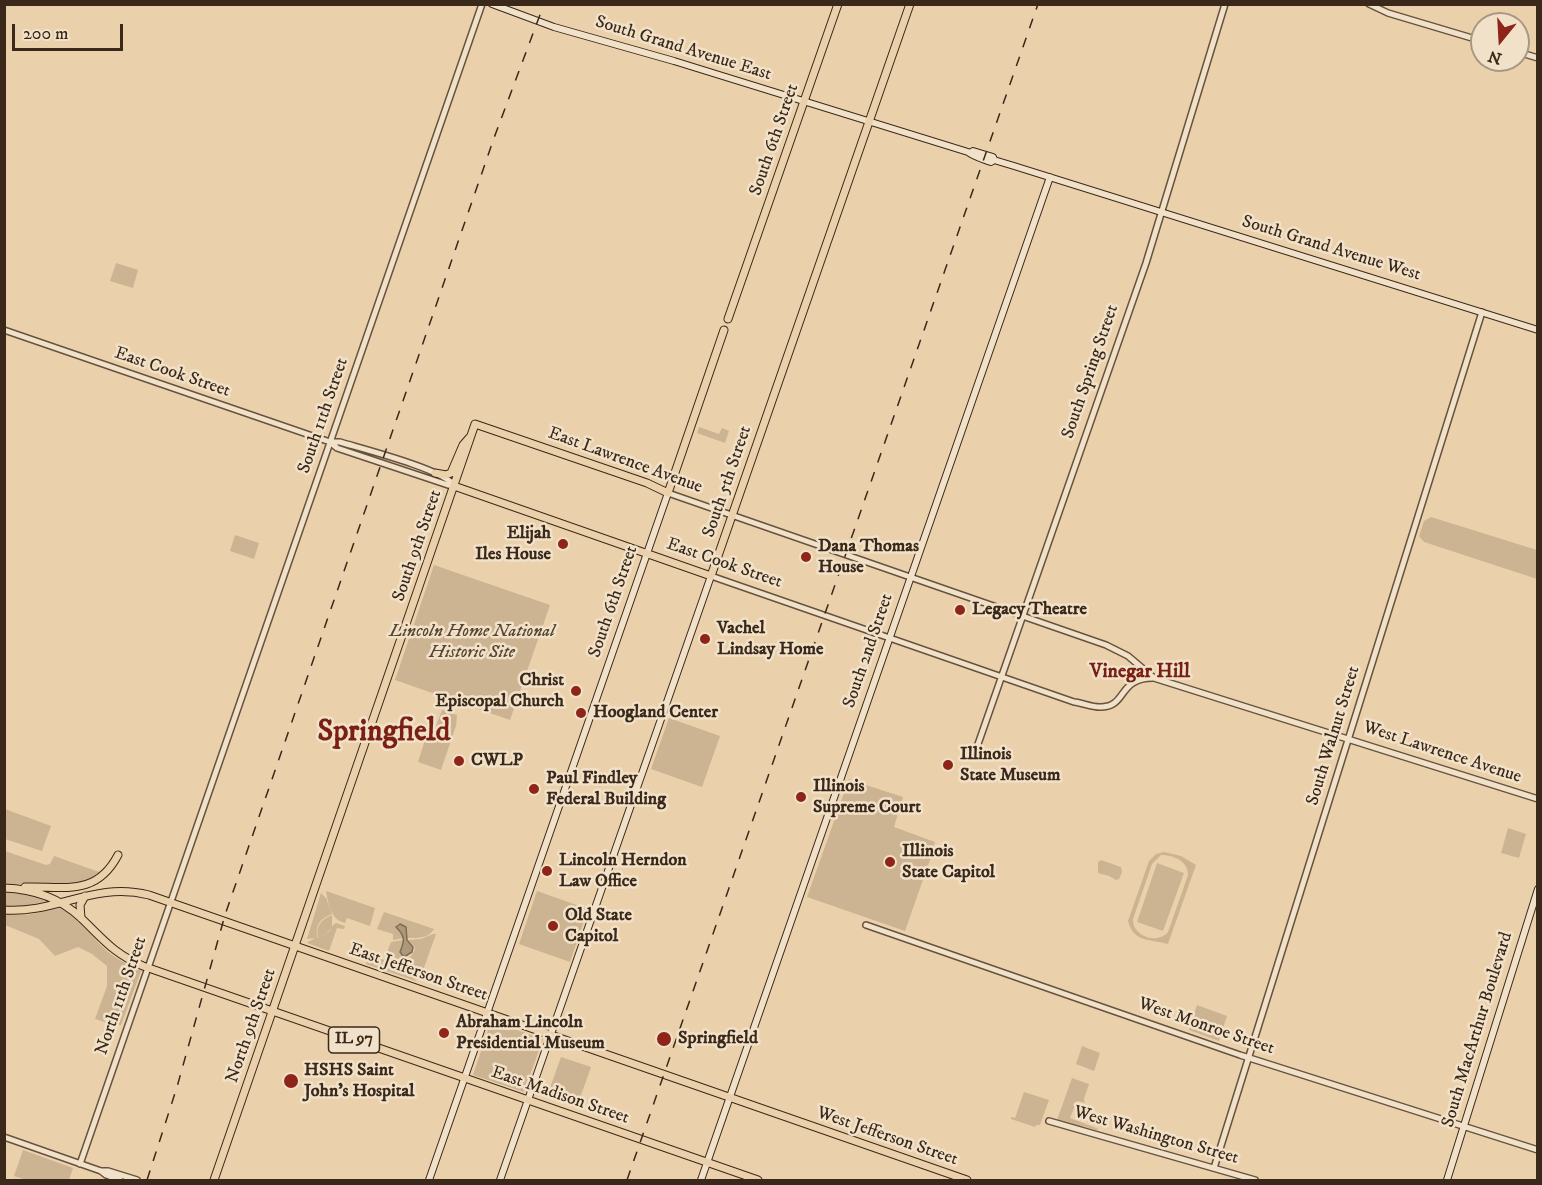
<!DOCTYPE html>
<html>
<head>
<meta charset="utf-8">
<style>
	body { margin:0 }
	#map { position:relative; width:1542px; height:1185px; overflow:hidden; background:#ead1ab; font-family:"IM FELL DW Pica",serif }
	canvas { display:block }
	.frame { position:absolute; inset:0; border:6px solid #3a281a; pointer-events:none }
	.north { position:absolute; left:1470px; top:12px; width:60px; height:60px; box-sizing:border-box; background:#f1e1c8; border:2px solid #a89782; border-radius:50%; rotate:198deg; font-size:16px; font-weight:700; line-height:24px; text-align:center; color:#3a281a }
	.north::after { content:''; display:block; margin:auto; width:21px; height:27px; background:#8f2418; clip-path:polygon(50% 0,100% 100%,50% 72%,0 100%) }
	.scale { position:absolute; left:12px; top:24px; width:111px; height:27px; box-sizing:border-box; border:3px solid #3a281a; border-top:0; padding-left:8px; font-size:18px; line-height:21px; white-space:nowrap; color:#3a281a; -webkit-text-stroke:4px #f1e1c8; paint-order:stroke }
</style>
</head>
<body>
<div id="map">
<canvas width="1542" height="1185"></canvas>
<div class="frame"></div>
<div class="north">N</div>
<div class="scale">200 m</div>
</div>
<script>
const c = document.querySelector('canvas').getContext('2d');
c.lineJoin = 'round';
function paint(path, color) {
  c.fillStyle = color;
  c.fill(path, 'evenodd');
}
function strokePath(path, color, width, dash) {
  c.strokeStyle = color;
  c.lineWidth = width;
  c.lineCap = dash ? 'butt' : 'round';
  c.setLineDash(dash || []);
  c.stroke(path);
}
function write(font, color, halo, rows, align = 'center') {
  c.font = font + ' "IM FELL DW Pica",serif';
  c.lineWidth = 5;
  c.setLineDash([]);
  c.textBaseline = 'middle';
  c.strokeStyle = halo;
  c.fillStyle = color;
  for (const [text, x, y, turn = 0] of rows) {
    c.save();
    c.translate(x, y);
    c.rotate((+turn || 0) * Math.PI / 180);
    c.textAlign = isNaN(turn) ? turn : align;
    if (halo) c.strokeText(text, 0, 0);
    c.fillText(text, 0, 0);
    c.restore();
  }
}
paint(new Path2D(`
	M 116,263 L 138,270 L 133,288 L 110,281 Z
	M 699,427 L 719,434 L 722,428 L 729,431 L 725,443 L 697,433 Z
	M 1431,517 L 1537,550 L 1537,579 L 1424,542 L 1419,536 L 1424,521 Z
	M 235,535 L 259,543 L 254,559 L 230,551 Z
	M 434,565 L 550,605 L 510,720 L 395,680 Z
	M 442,710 L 457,715 L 456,726 L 441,770 L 418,762 L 426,737 L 432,737 Z
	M 669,718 L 720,736 L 702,787 L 651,769 Z
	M 849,779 L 865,786 L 866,785 L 903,797 L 894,827 L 935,842 L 931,853 L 932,854 L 905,931 L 807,897 Z
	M 5,809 L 51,826 L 42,851 L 5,839 Z
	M 1508,828 L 1526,834 L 1519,858 L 1501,853 Z
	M 5,851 L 46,865 L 50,864 L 54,856 L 102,873 L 89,882 L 58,886 L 5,884 Z
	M 1164,852 L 1181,856 L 1196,865 L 1168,944 C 1152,939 1133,943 1128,921 L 1149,861 L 1156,854 ZM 1161,855 C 1174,855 1188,861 1188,875 L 1168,932 C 1157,945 1132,936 1133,919 L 1152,864 Z
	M 1101,860 L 1121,867 L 1122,872 L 1119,879 L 1116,880 L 1109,876 L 1098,873 L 1098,862 Z
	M 1157,863 L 1184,873 L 1163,931 L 1137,922 Z
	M 326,891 L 375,908 L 370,926 L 347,918 L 345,923 C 331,920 328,903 326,891 Z
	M 537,891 L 588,909 L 570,962 L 519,944 Z
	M 4,892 L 31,895 L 46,901 L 26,906 L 5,906 Z
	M 321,893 L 326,898 L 332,914 C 318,920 316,925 317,938 L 307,939 Z
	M 60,908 C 78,918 90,935 105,949 C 116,960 129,964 141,971 L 121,1025 L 115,1025 L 95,1019 L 107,986 L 107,966 L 92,954 L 78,947 L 55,956 L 39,939 L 5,925 L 5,914 L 27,915 Z
	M 384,912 L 434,929 C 428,939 417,938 407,938 L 405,926 L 398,924 L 396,927 L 404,938 L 393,940 L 393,934 L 377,929 Z
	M 332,915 L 332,926 L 336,923 L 345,926 L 344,929 L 337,928 L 329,951 L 307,943 C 315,936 326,939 332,927 L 326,934 L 318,938 C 315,926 322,919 332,915 Z
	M 433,934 L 436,934 L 420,979 L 414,977 L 416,981 L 366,964 L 368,955 L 384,960 L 388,955 L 396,964 L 387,952 L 391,942 L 403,940 L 400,952 L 405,957 L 398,965 L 400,967 C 405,959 414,957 415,947 L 408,940 L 421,939 Z
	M 1197,1005 L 1227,1016 L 1219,1041 L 1189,1030 Z
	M 491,1021 L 543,1039 L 524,1092 L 473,1075 Z
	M 1082,1046 L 1100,1053 L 1094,1071 L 1076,1064 Z
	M 561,1057 L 591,1067 L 580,1098 L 550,1088 Z
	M 1072,1078 L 1089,1084 L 1084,1099 L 1085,1103 L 1077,1101 L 1070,1118 L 1099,1129 L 1096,1130 L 1080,1125 L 1097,1132 L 1057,1120 Z
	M 1024,1092 L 1049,1100 L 1040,1125 L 1036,1125 L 1035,1127 L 1011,1119 L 1011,1117 L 1015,1118 Z
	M 23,1150 L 73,1168 L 69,1180 L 27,1180 L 14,1176 Z`), '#ccb492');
const water = new Path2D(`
	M 400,924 L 406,927 L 407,940 L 413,947 L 412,952 L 404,957 L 400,952 C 405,940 405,936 396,927 Z`);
paint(water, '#ae987a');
strokePath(water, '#806b54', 1.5);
const tertiary = new Path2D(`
	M 1369,4 L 1388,13 L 1482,41
	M 1518,52 L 1538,58
	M 4,330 L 330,442 L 337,448 L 448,485 L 454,486
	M 330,442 L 340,442 C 363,449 442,469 454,485
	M 668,493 L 1106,645 L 1128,656 L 1154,678 L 1538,799
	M 711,576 L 1074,702 C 1083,703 1093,708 1102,707 C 1127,706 1118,678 1153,678
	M 977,747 L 1146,263 L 1225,4
	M 866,925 L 1240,1055 L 1538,1150
	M 1049,1121 L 1255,1180
	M 4,1137 L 101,1171 L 108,1171 L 137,1180
	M 80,1164 L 482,4
	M 1214,1168 L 1482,312
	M 101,1171 L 106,1175 L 120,1180`);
const secondary = new Path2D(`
	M 492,4 L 554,27 L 674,61 L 968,152 C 974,157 983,159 991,162 L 994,160 L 1014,166 L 1538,330
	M 970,153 L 973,151 L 993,157 L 994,160
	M 429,1180 L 668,493
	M 500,1180 L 711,576
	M 701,1180 L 1050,177
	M 1447,1180 L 1538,889`);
const primary = new Path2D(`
	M 728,319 L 838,4
	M 435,473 L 446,475 L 451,473 L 463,445 L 469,438
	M 454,486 L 711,576 L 910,4
	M 25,887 C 64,886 96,897 118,855
	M 4,888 C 33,889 60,898 81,918 C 103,939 114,954 143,966 L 758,1180
	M 4,910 C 57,914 93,881 149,895 L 967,1180
	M 81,918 L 80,905 L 85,896
	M 214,1180 L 475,424 L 647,483 L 668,493 L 724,330`);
strokePath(tertiary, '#66523e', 8);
strokePath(secondary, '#3a281a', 8);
strokePath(primary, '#3a281a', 9);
strokePath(tertiary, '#f1e1c8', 5);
strokePath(secondary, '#f1e1c8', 6);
strokePath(primary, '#ead1ab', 7);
strokePath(new Path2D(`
	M 147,1180 L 177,1087 L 225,915 L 494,138 L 544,4
	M 627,1180 L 1038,4`), '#3a281a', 1.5, [10, 10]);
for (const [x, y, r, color] of [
	[563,544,6,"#8f2418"],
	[806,557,6,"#8f2418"],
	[960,610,6,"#8f2418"],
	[705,639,6,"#8f2418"],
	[576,691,6,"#8f2418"],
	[581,713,6,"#8f2418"],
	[459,761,6,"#8f2418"],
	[948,765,6,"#8f2418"],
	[534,789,6,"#8f2418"],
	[801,797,6,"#8f2418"],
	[890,862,6,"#8f2418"],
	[547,871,6,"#8f2418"],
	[553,926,6,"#8f2418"],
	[444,1033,6,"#8f2418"],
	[664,1039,8,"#8f2418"],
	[291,1081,8,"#8f2418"]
]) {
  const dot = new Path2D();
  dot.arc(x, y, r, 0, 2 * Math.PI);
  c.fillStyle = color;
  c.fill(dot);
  strokePath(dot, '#f1e1c8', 2);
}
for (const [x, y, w] of [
	[354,1040,51]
]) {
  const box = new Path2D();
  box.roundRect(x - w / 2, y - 13, w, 26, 4.5);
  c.fillStyle = '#f1e1c8';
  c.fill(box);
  strokePath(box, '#3a281a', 1.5);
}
write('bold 16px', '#3a281a', null, [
	["IL 97",354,1040]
]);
write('18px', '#3a281a', '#f1e1c8', [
	["South Grand Avenue East",683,49,17],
	["South 6th Street",775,140,-71],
	["South Grand Avenue West",1331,249,17],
	["South Spring Street",1091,372,-71],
	["East Cook Street",172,373,19],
	["South 11th Street",324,416,-71],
	["East Lawrence Avenue",625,461,20],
	["South 5th Street",728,482,-71],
	["South 9th Street",418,546,-71],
	["East Cook Street",724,564,19],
	["South 6th Street",614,602,-71],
	["South 2nd Street",869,651,-71],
	["South Walnut Street",1334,736,-73],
	["West Lawrence Avenue",1442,753,18],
	["East Jefferson Street",418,973,19],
	["North 11th Street",122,996,-71],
	["North 9th Street",252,1026,-71],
	["West Monroe Street",1206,1027,19],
	["South MacArthur Boulevard",1478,1030,-73],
	["East Madison Street",560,1096,19],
	["West Washington Street",1156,1136,16],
	["West Jefferson Street",887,1137,19]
]);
write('bold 18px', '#3a281a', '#f1e1c8', [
	["Elijah",551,534,"right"],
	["Iles House",551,555,"right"],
	["Dana Thomas",818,547],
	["House",818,568],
	["Legacy Theatre",972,610],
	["Vachel",717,629],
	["Lindsay Home",717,650],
	["Christ",564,681,"right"],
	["Episcopal Church",564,702,"right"],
	["Hoogland Center",593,713],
	["Illinois",960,755],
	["State Museum",960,776],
	["CWLP",471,761],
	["Paul Findley",546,779],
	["Federal Building",546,800],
	["Illinois",813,787],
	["Supreme Court",813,808],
	["Illinois",902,852],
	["State Capitol",902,873],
	["Lincoln Herndon",559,861],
	["Law Office",559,882],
	["Old State",565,916],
	["Capitol",565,937],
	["Abraham Lincoln",456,1023],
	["Presidential Museum",456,1044],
	["Springfield",678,1039],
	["HSHS Saint",304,1071],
	["John's Hospital",304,1092]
], 'left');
write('italic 18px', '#574432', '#f1e1c8', [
	["Lincoln Home National",472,632],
	["Historic Site",472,653]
]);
write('bold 20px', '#7a1f14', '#f1e1c8', [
	["Vinegar Hill",1140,673]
]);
write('bold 30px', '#7a1f14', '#f1e1c8', [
	["Springfield",384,734]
]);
</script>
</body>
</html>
